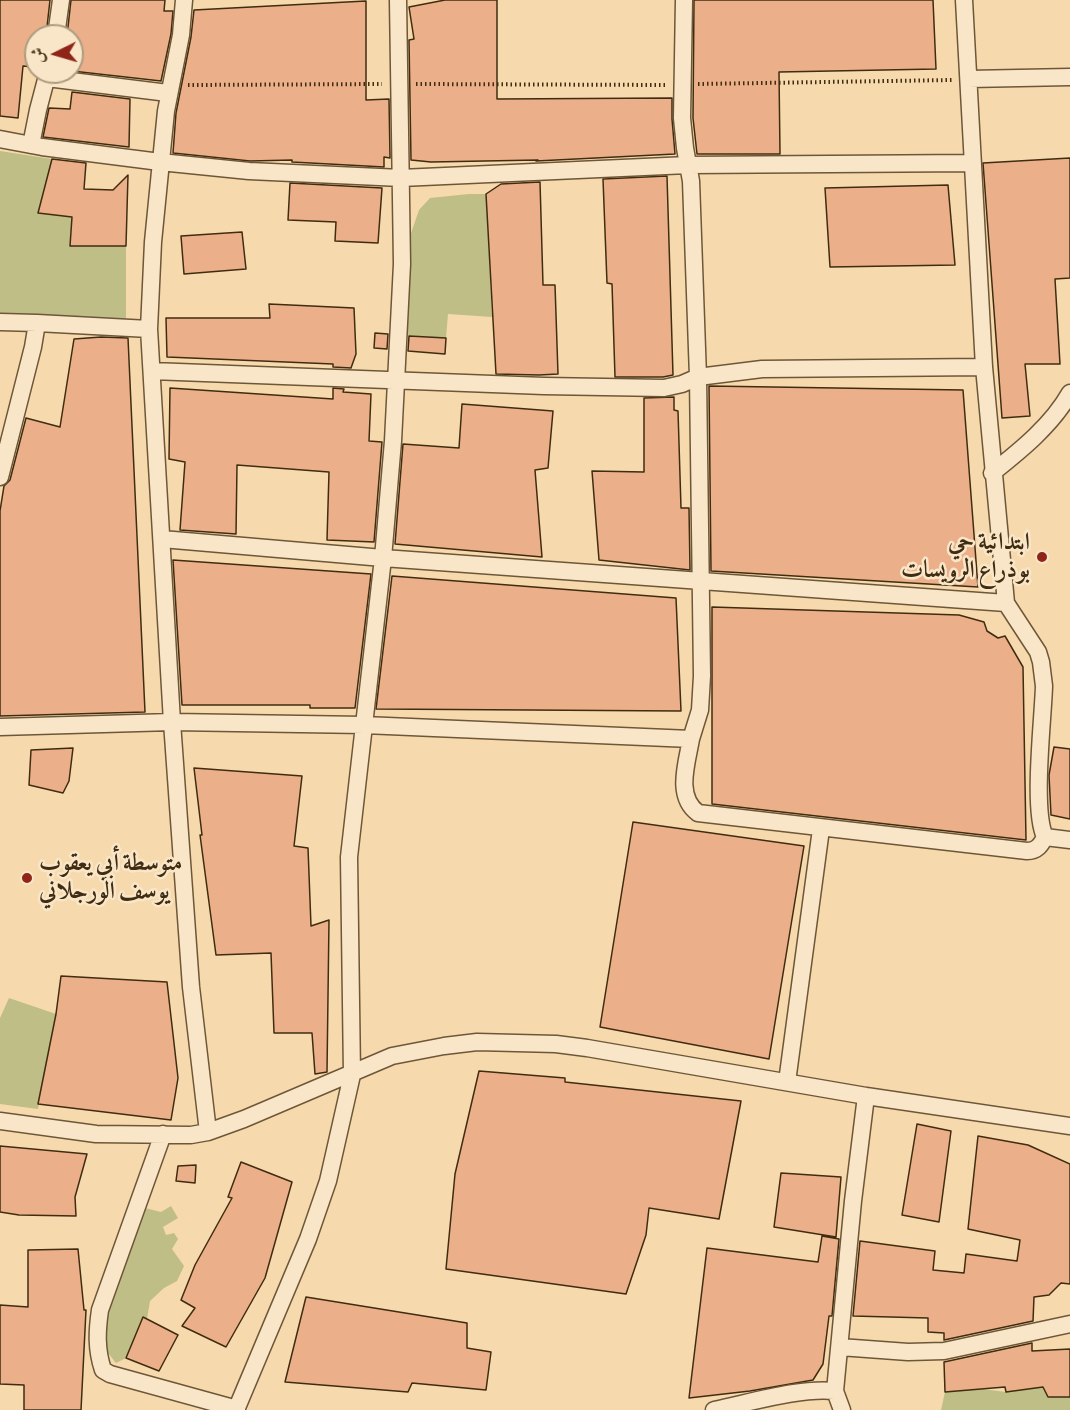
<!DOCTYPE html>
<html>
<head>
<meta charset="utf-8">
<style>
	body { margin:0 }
	#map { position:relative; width:1070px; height:1410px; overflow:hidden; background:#f6d9ac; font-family:"Libre Bodoni",Amiri,serif }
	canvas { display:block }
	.north { position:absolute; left:24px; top:24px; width:60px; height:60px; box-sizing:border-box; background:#f9e6c9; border:2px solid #af9c7f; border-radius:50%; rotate:265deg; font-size:16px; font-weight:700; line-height:24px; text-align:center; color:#402c11 }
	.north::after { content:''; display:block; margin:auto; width:21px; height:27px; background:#8f2418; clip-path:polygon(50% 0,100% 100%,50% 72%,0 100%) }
</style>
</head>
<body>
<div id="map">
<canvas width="1070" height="1410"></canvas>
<div class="north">ش</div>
</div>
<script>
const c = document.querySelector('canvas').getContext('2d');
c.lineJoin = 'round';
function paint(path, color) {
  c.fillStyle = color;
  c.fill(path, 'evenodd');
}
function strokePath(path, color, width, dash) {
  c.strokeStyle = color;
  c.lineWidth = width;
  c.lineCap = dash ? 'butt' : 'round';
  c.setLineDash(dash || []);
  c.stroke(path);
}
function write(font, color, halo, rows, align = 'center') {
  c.font = font + ' "Libre Bodoni",Amiri,serif';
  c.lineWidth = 5;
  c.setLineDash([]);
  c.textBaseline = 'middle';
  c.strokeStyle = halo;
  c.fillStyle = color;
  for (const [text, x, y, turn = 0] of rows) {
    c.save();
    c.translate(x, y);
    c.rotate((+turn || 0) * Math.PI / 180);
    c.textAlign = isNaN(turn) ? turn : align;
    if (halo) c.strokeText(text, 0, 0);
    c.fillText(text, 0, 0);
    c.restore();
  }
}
paint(new Path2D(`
	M 0,151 L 52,159 L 38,213 L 72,217 L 70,246 L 126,246 L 126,323 L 0,317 Z
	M 469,194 L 486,194 L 492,317 L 448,314 L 446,338 L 402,335 L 409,239 L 419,210 L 430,198 Z
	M 9,998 L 56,1014 L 38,1109 L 0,1104 L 0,1018 Z
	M 171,1206 L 178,1218 L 163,1227 L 166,1235 L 174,1233 L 178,1239 L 172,1249 L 184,1266 L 177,1281 L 164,1288 L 150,1301 L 147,1319 L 141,1321 L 126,1358 L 116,1363 L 96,1338 L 145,1208 L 161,1212 Z
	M 1043,1387 L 1048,1397 L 1070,1397 L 1070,1410 L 941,1410 L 945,1392 L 983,1389 L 1006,1392 Z`), '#bfbe87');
const building = new Path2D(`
	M 0,0 L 50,0 L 46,36 L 35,36 L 33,67 L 23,66 L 18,118 L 0,116 Z
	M 71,0 L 165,0 L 164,11 L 173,11 L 171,34 L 161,81 L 72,71 L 72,36 L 67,36 Z
	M 445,0 L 497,0 L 497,99 L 672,98 L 672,119 L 675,154 L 536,161 L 538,160 L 431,162 L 411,160 L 409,40 L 414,39 L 409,7 Z
	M 694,0 L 933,0 L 936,69 L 779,72 L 780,154 L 697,154 L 693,118 Z
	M 366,1 L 366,100 L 389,99 L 390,158 L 384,157 L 384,167 L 292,162 L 292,160 L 250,161 L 173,153 L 176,113 L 191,37 L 194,10 Z
	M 72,92 L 130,99 L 129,147 L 43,137 L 49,108 L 70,109 Z
	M 1070,158 L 1070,278 L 1055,279 L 1060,364 L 1025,364 L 1030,416 L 1002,418 L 983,163 Z
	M 52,159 L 86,163 L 84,189 L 113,190 L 128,175 L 126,246 L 70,246 L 72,217 L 38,213 Z
	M 667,176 L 673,375 L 663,377 L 615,377 L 612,284 L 607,283 L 603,179 Z
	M 540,182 L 543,285 L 555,285 L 558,374 L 539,375 L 496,374 L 486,194 L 501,184 Z
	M 290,183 L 382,188 L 378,243 L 335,241 L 336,222 L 288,220 Z
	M 948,185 L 955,265 L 830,267 L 825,188 Z
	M 242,232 L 246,269 L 184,274 L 181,236 Z
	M 269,304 L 354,308 L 356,354 L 351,368 L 333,367 L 333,364 L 167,357 L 166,318 L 270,318 Z
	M 375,333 L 388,334 L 387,349 L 374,348 Z
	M 409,336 L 446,338 L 445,354 L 408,351 Z
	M 101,337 L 128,338 L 145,712 L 0,716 L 0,511 L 4,486 L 10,480 L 26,418 L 60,427 L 74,339 Z
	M 709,386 L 963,390 L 978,587 L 711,571 Z
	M 170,388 L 333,399 L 333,388 L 344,389 L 343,392 L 371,394 L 369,441 L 382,442 L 374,542 L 327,540 L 329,472 L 237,465 L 236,534 L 180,530 L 185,462 L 169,459 Z
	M 674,397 L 674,410 L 678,411 L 681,508 L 689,508 L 690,570 L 599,560 L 592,471 L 644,472 L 644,398 Z
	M 462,404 L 553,411 L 548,468 L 535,470 L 542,557 L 395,544 L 403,444 L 459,448 Z
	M 173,560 L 371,574 L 355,708 L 310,708 L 310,705 L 182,705 Z
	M 392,576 L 676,598 L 681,711 L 376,709 Z
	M 712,607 L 959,615 L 984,622 L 987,631 L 998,638 L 1005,636 L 1023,667 L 1026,840 L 712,804 Z
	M 1054,747 L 1070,749 L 1070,819 L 1051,815 L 1049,775 Z
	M 73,748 L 69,781 L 63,793 L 29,785 L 31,750 Z
	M 194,768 L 302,776 L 294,846 L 308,848 L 311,926 L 329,920 L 327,1072 L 315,1074 L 312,1033 L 274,1033 L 271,953 L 216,955 L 200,835 L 202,835 Z
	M 633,822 L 804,846 L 769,1059 L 600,1027 Z
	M 61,976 L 167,982 L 178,1078 L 171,1120 L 38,1104 L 56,1014 Z
	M 479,1071 L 565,1078 L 565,1082 L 741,1101 L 719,1219 L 649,1208 L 646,1235 L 626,1294 L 446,1269 L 455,1174 Z
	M 917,1124 L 951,1131 L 939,1222 L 902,1215 Z
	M 978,1136 L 1028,1145 L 1070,1164 L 1070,1284 L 1061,1283 L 1049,1295 L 1034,1297 L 1033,1321 L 944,1340 L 944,1333 L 928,1332 L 928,1318 L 853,1316 L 860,1241 L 935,1251 L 933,1270 L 964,1273 L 966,1254 L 1017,1261 L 1020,1240 L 968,1229 Z
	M 0,1146 L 87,1154 L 75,1197 L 76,1216 L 19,1215 L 0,1212 Z
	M 241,1162 L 292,1182 L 265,1278 L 226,1347 L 182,1326 L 195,1308 L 181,1300 L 195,1265 L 232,1198 L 228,1197 Z
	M 196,1165 L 195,1183 L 176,1181 L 178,1166 Z
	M 781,1173 L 841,1177 L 836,1237 L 774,1227 Z
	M 822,1236 L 839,1239 L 832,1316 L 829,1316 L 823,1364 L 813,1380 L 750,1391 L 689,1398 L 707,1248 L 818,1262 Z
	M 78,1249 L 84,1310 L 86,1310 L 81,1410 L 24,1410 L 24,1385 L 0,1384 L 0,1305 L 28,1307 L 28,1250 Z
	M 306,1297 L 467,1323 L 467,1348 L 491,1352 L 486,1390 L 412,1383 L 408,1392 L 285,1382 Z
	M 143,1317 L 178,1335 L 159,1371 L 126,1358 Z
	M 1032,1343 L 1032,1351 L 1070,1349 L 1070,1397 L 1048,1397 L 1043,1387 L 1006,1392 L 1005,1387 L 945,1392 L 944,1362 Z`);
paint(building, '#ebb089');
strokePath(building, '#402c11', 1.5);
const minor = new Path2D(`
	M 184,0 L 181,35 L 166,111 L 153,242 L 149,329 L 172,722 L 191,987 L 208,1132
	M 684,0 L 682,118 L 685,148 L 691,181 L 698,377 L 702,676 L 700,710 L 691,739
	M 964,0 L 984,367 L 1006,603 L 1038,652 L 1041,662 L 1044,686 C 1043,720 1032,810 1045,837 L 1070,840
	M 56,36 L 61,0
	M 47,78 L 168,93
	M 969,79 L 1070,77
	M 0,139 L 42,147 L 160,162 L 249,171 L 401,178 L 688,165 L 973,163
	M 31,145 L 38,110 L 48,72
	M 0,322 L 37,323
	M 152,371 L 544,386 L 664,388 L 682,384 L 698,377 L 762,369 L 984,367
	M 992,473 C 1021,450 1052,425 1070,393
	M 0,477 L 33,347 L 37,323 L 149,329
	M 162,539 L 383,558 L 393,441 L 402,264 L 398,0
	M 0,727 L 172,722 L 364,725 L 691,739 C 687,763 675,796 698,813 L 1027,851 C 1037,851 1041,845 1045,837
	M 787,1082 L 821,829
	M 0,1121 L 96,1134 L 191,1135 L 208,1132 L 244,1119 L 392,1056 L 444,1046 L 477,1042 L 556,1044 L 587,1048 L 866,1096 L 1070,1126
	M 163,1134 L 100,1310 C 97,1331 96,1349 103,1370 L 110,1374 L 237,1409
	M 840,1347 L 908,1352 L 944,1351 L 1070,1324
	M 835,1391 L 842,1410
	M 236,1410 L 308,1239 L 328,1181 L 352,1075 L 349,857 L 383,558 L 1006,603
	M 714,1410 C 749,1403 801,1387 835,1391 L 853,1201 L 866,1096`);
strokePath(minor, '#6e5738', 19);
strokePath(new Path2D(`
	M 416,84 L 667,85
	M 698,84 L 952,80
	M 188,85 L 382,84`), '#402c11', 4, [1.5, 3]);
strokePath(minor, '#f9e6c9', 16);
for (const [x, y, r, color] of [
	[1042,557,6,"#8f2418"],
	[27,878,6,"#8f2418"]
]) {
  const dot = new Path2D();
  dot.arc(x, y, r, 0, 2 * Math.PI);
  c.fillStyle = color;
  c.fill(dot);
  strokePath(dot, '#f9e6c9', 2);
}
write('bold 24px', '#402c11', '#f9e6c9', [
	["ابتدائية حي",1030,543],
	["بوذراع الرويسات",1030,571],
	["متوسطة أبي يعقوب",39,864,"left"],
	["يوسف الورجلاني",39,892,"left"]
], 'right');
</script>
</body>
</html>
